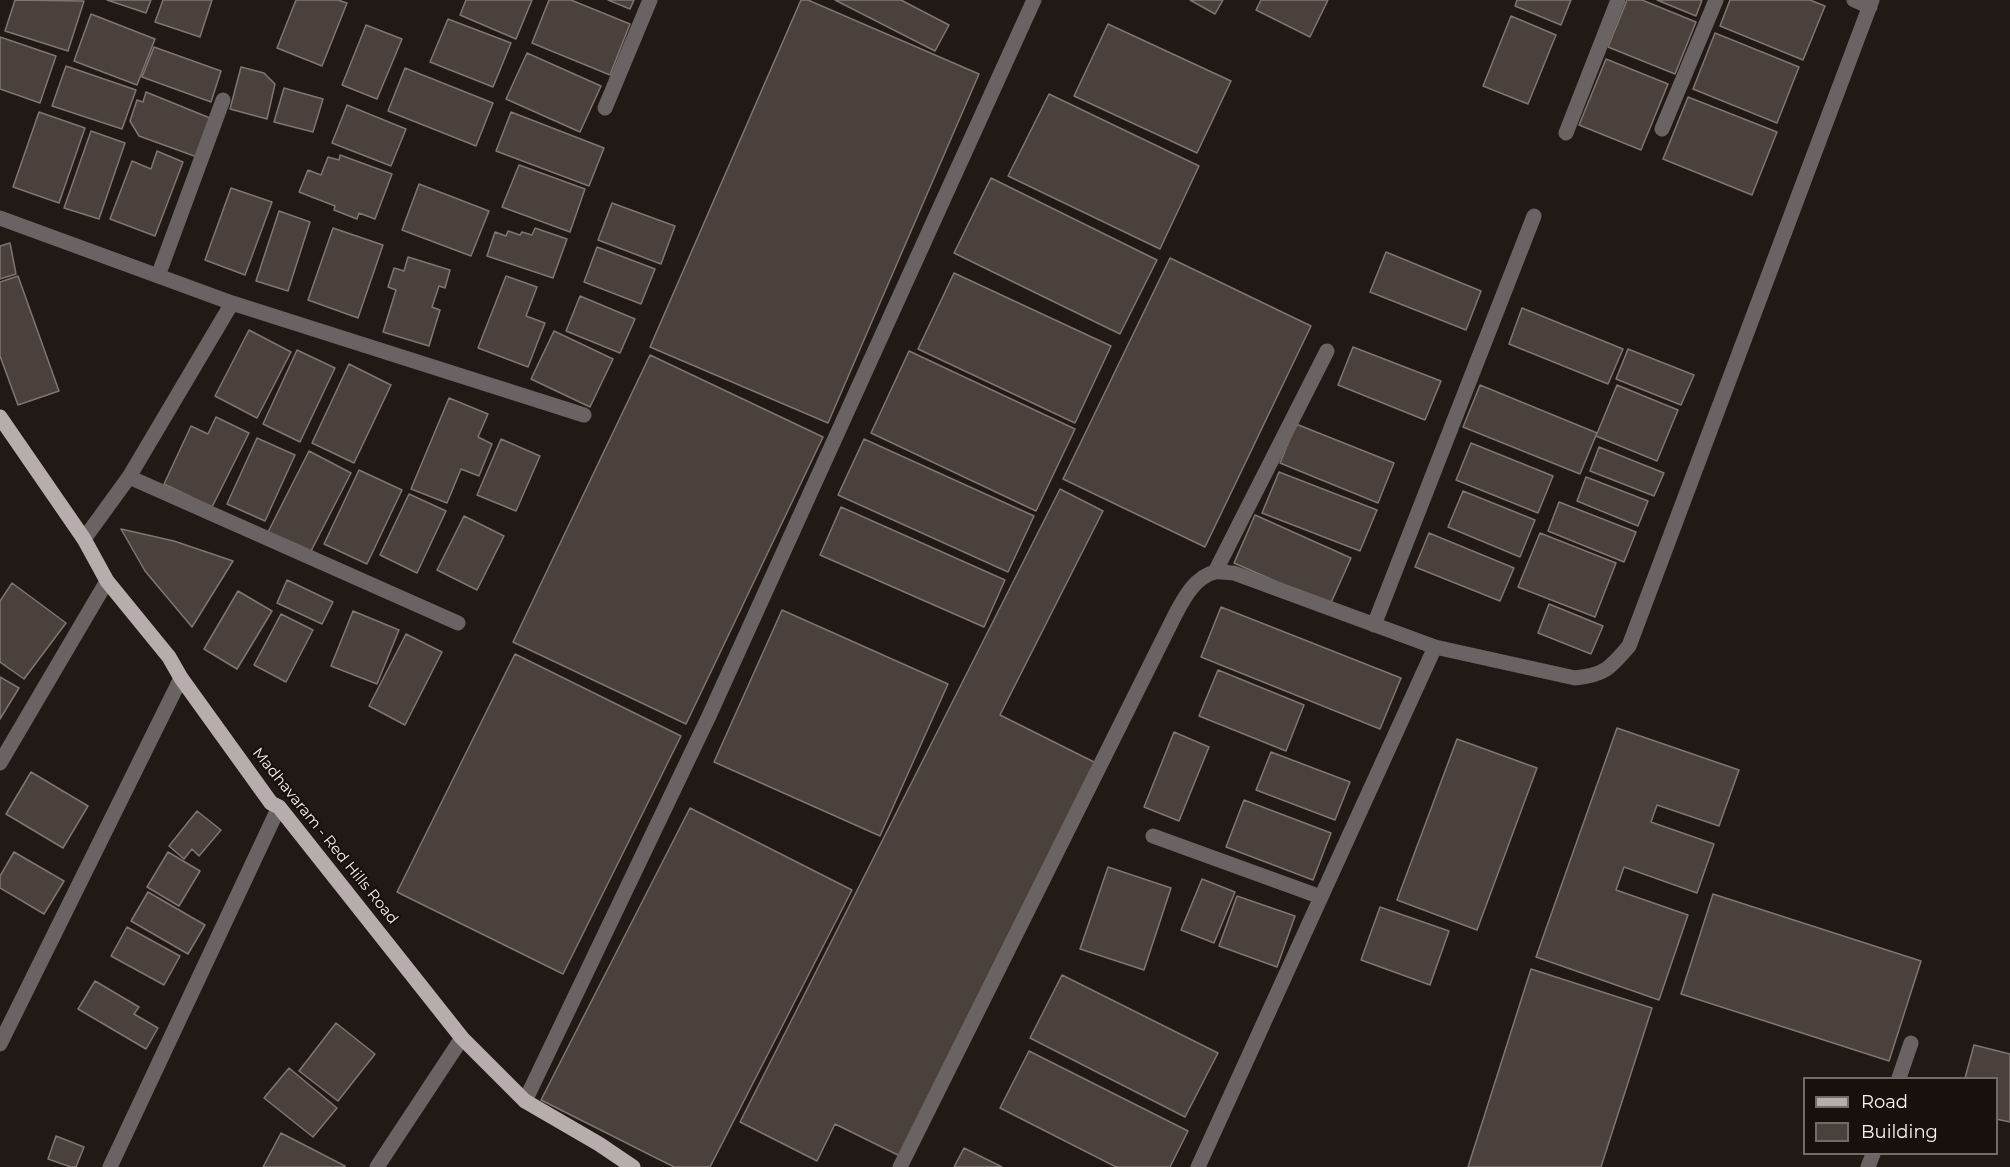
<!DOCTYPE html>
<html>
<head>
<meta charset="utf-8">
<style>
	body { margin:0 }
	#map { position:relative; width:2010px; height:1167px; overflow:hidden; background:#211916; font-family:Montserrat,sans-serif }
	canvas { display:block }
	.legend { position:absolute; left:1803px; top:1077px; width:195px; height:78px; box-sizing:border-box; background:#18100d; border:2px solid #726b68; margin:0; padding:8px 10px; list-style:none; font-size:18px; color:#faf3f1 }
	.legend li { display:flex; align-items:center; gap:12px; height:30px }
	.legend b { width:30px; border:2px solid #726b68 }
</style>
</head>
<body>
<div id="map">
<canvas width="2010" height="1167"></canvas>
<ul class="legend">
<li><b style="height:8px;background:#b8adad"></b>Road</li>
<li><b style="height:16px;background:#4a413d"></b>Building</li>
</ul>
</div>
<script>
const c = document.querySelector('canvas').getContext('2d');
c.lineJoin = 'round';
function paint(path, color) {
  c.fillStyle = color;
  c.fill(path, 'evenodd');
}
function strokePath(path, color, width, dash) {
  c.strokeStyle = color;
  c.lineWidth = width;
  c.lineCap = dash ? 'butt' : 'round';
  c.setLineDash(dash || []);
  c.stroke(path);
}
function write(font, color, halo, rows, align = 'center') {
  c.font = font + ' Montserrat,sans-serif';
  c.lineWidth = 4.5;
  c.setLineDash([]);
  c.textBaseline = 'middle';
  c.strokeStyle = halo;
  c.fillStyle = color;
  for (const [text, x, y, turn = 0] of rows) {
    c.save();
    c.translate(x, y);
    c.rotate((+turn || 0) * Math.PI / 180);
    c.textAlign = isNaN(turn) ? turn : align;
    if (halo) c.strokeText(text, 0, 0);
    c.fillText(text, 0, 0);
    c.restore();
  }
}
const building = new Path2D(`
	M 15,0 L 84,1 L 68,51 L 5,31 Z
	M 107,0 L 151,0 L 146,13 Z
	M 163,0 L 212,0 L 200,37 L 155,22 Z
	M 296,0 L 338,0 L 347,3 L 322,66 L 277,48 Z
	M 466,0 L 532,0 L 516,39 L 460,15 Z
	M 549,0 L 571,0 L 630,24 L 610,75 L 532,43 Z
	M 608,0 L 634,0 L 630,9 Z
	M 801,0 L 808,0 L 979,74 L 828,423 L 650,347 Z
	M 835,0 L 901,0 L 949,25 L 935,51 Z
	M 1190,0 L 1223,0 L 1215,14 Z
	M 1261,0 L 1328,0 L 1310,37 L 1256,10 Z
	M 1517,0 L 1571,0 L 1561,25 L 1515,6 Z
	M 1627,0 L 1642,0 L 1696,22 L 1675,74 L 1608,47 Z
	M 1657,0 L 1702,0 L 1696,16 Z
	M 1730,0 L 1810,0 L 1825,6 L 1803,60 L 1720,26 Z
	M 91,14 L 155,39 L 137,85 L 74,61 Z
	M 1511,16 L 1556,35 L 1528,104 L 1483,86 Z
	M 448,19 L 511,43 L 493,87 L 430,62 Z
	M 1108,24 L 1231,81 L 1197,153 L 1074,96 Z
	M 366,25 L 402,39 L 377,99 L 342,85 Z
	M 1715,33 L 1799,67 L 1777,123 L 1693,89 Z
	M 0,37 L 56,56 L 40,103 L 0,89 Z
	M 154,47 L 221,71 L 211,102 L 142,77 Z
	M 527,53 L 601,86 L 580,132 L 506,99 Z
	M 1606,59 L 1668,84 L 1641,150 L 1579,125 Z
	M 66,66 L 136,90 L 122,129 L 52,106 Z
	M 241,67 L 264,73 L 275,84 L 267,119 L 230,109 Z
	M 405,68 L 493,103 L 476,146 L 388,111 Z
	M 284,88 L 323,99 L 313,132 L 274,122 Z
	M 146,92 L 210,118 L 197,157 L 139,136 L 130,121 L 137,100 L 143,102 Z
	M 1049,94 L 1199,166 L 1160,249 L 1008,176 Z
	M 1688,97 L 1777,132 L 1752,195 L 1663,159 Z
	M 347,105 L 406,129 L 391,166 L 332,143 Z
	M 39,112 L 85,128 L 59,203 L 13,187 Z
	M 511,112 L 604,148 L 589,186 L 496,151 Z
	M 91,131 L 125,143 L 99,219 L 64,208 Z
	M 157,151 L 183,162 L 155,236 L 110,219 L 132,161 L 151,169 Z
	M 340,155 L 392,174 L 375,219 L 359,213 L 357,219 L 334,210 L 335,206 L 299,192 L 308,170 L 321,175 L 328,157 L 339,160 Z
	M 519,165 L 585,189 L 570,232 L 502,207 Z
	M 991,178 L 1157,260 L 1120,334 L 954,253 Z
	M 419,184 L 489,211 L 471,256 L 402,230 Z
	M 231,188 L 272,202 L 245,275 L 205,260 Z
	M 612,203 L 675,226 L 661,264 L 598,240 Z
	M 279,211 L 310,222 L 288,291 L 256,281 Z
	M 333,228 L 383,245 L 358,318 L 308,300 Z
	M 535,228 L 567,239 L 553,278 L 487,256 L 495,232 L 506,236 L 508,231 L 520,235 L 522,232 L 532,235 Z
	M 10,243 L 16,274 L 0,279 L 0,246 Z
	M 597,247 L 655,269 L 641,304 L 584,282 Z
	M 1386,252 L 1481,291 L 1466,330 L 1370,292 Z
	M 408,257 L 450,270 L 445,288 L 439,286 L 432,307 L 440,310 L 429,346 L 383,332 L 396,290 L 388,287 L 394,268 L 404,271 Z
	M 1170,258 L 1311,326 L 1205,547 L 1063,479 Z
	M 954,273 L 1111,346 L 1075,423 L 918,349 Z
	M 18,276 L 59,391 L 18,405 L 0,356 L 0,282 Z
	M 506,276 L 537,287 L 526,316 L 545,323 L 528,367 L 478,348 Z
	M 580,296 L 635,319 L 620,353 L 566,331 Z
	M 1522,308 L 1623,349 L 1608,384 L 1509,344 Z
	M 249,330 L 291,352 L 257,418 L 215,396 Z
	M 554,331 L 613,359 L 590,407 L 531,379 Z
	M 1353,347 L 1441,381 L 1425,420 L 1338,385 Z
	M 1628,349 L 1694,375 L 1681,405 L 1616,379 Z
	M 297,350 L 335,368 L 300,442 L 263,424 Z
	M 909,351 L 1075,429 L 1036,511 L 871,433 Z
	M 650,355 L 823,437 L 686,724 L 513,642 Z
	M 349,364 L 391,385 L 354,463 L 312,443 Z
	M 1480,385 L 1597,433 L 1580,474 L 1463,427 Z
	M 1617,385 L 1678,410 L 1657,461 L 1596,436 Z
	M 449,398 L 488,414 L 478,437 L 492,444 L 479,476 L 461,469 L 447,503 L 411,489 Z
	M 216,417 L 249,433 L 212,507 L 164,484 L 191,426 L 208,434 Z
	M 1296,424 L 1394,463 L 1378,503 L 1280,463 Z
	M 257,438 L 295,455 L 265,521 L 227,504 Z
	M 501,439 L 540,456 L 516,511 L 477,495 Z
	M 864,439 L 1034,516 L 1008,572 L 838,495 Z
	M 1471,443 L 1553,476 L 1538,513 L 1456,480 Z
	M 1599,447 L 1664,473 L 1654,496 L 1590,471 Z
	M 309,451 L 351,473 L 310,553 L 268,532 Z
	M 359,470 L 402,490 L 367,564 L 324,544 Z
	M 1279,472 L 1377,510 L 1360,551 L 1262,513 Z
	M 1586,477 L 1648,501 L 1638,526 L 1577,501 Z
	M 1060,489 L 1103,511 L 1000,715 L 1100,765 L 902,1157 L 835,1124 L 817,1161 L 740,1122 Z
	M 1463,491 L 1535,520 L 1520,557 L 1448,527 Z
	M 409,494 L 446,511 L 417,573 L 380,555 Z
	M 1559,502 L 1636,532 L 1624,562 L 1548,531 Z
	M 841,507 L 1005,580 L 984,627 L 820,555 Z
	M 1255,515 L 1351,558 L 1330,605 L 1234,563 Z
	M 464,516 L 504,536 L 477,590 L 437,570 Z
	M 121,529 L 174,541 L 233,561 L 192,627 L 145,571 Z
	M 1429,533 L 1514,568 L 1500,601 L 1415,567 Z
	M 1540,533 L 1616,563 L 1595,617 L 1518,587 Z
	M 287,580 L 333,602 L 322,624 L 277,603 Z
	M 12,583 L 66,623 L 24,679 L 0,662 L 0,601 Z
	M 238,591 L 272,611 L 237,669 L 204,649 Z
	M 1549,604 L 1603,626 L 1591,654 L 1538,633 Z
	M 1221,607 L 1401,678 L 1380,729 L 1201,657 Z
	M 782,610 L 948,684 L 880,836 L 714,762 Z
	M 353,611 L 399,630 L 377,684 L 331,666 Z
	M 281,614 L 313,630 L 286,682 L 254,665 Z
	M 406,634 L 442,652 L 405,725 L 369,706 Z
	M 515,654 L 681,736 L 563,974 L 397,892 Z
	M 1218,670 L 1304,705 L 1286,751 L 1199,716 Z
	M 0,677 L 19,688 L 0,719 Z
	M 1617,728 L 1739,770 L 1719,826 L 1657,805 L 1651,822 L 1714,844 L 1697,893 L 1624,867 L 1616,890 L 1688,915 L 1659,1000 L 1536,957 Z
	M 1174,732 L 1209,747 L 1179,821 L 1144,807 Z
	M 1457,739 L 1537,768 L 1477,930 L 1397,900 Z
	M 1271,752 L 1350,782 L 1335,820 L 1256,790 Z
	M 31,772 L 88,806 L 63,848 L 6,814 Z
	M 1244,800 L 1331,833 L 1313,880 L 1226,847 Z
	M 690,808 L 852,890 L 710,1167 L 674,1167 L 541,1100 Z
	M 197,811 L 221,830 L 199,856 L 192,849 L 184,859 L 169,846 Z
	M 14,852 L 64,881 L 44,914 L 0,888 L 0,876 Z
	M 168,852 L 200,871 L 179,906 L 147,887 Z
	M 1108,867 L 1171,888 L 1144,970 L 1080,949 Z
	M 1202,879 L 1235,892 L 1214,943 L 1181,930 Z
	M 148,892 L 205,925 L 188,954 L 131,921 Z
	M 1713,894 L 1921,961 L 1889,1061 L 1681,994 Z
	M 1237,896 L 1295,916 L 1277,967 L 1219,946 Z
	M 1380,907 L 1449,931 L 1430,985 L 1361,960 Z
	M 127,927 L 180,956 L 164,985 L 111,956 Z
	M 1531,969 L 1652,1008 L 1601,1167 L 1468,1167 Z
	M 1062,975 L 1218,1053 L 1185,1117 L 1030,1038 Z
	M 95,981 L 139,1007 L 134,1014 L 158,1028 L 146,1049 L 78,1009 Z
	M 336,1023 L 375,1054 L 338,1101 L 299,1071 Z
	M 1974,1045 L 2010,1054 L 2010,1122 L 1996,1119 L 1996,1078 L 1965,1078 Z
	M 1029,1051 L 1188,1131 L 1170,1167 L 1116,1167 L 1000,1108 Z
	M 289,1068 L 337,1108 L 313,1137 L 264,1098 Z
	M 281,1133 L 345,1166 L 345,1167 L 263,1167 Z
	M 56,1136 L 84,1147 L 76,1167 L 71,1167 L 48,1159 Z
	M 964,1148 L 1002,1167 L 954,1167 Z`);
paint(building, '#4a413d');
strokePath(building, '#807571', 1.5);
strokePath(new Path2D(`
	M 1854,0 L 1870,7
	M 605,108 L 650,0
	M 1662,129 L 1716,0
	M 1566,133 L 1618,0
	M 0,218 L 232,303 L 129,477 L 84,539
	M 158,276 L 223,100
	M 232,303 L 584,415
	M 129,477 L 458,623
	M 1215,572 L 1327,351
	M 1374,625 L 1534,216
	M 0,763 L 107,581
	M 1153,836 L 1321,897
	M 0,1044 L 181,678
	M 1899,1078 L 1911,1043
	M 525,1101 L 709,716 L 1034,0
	M 110,1167 L 279,807
	M 377,1167 L 462,1038
	M 900,1167 L 1174,617 C 1183,600 1194,577 1215,572 C 1220,571 1228,573 1234,573 L 1435,647
	M 1198,1167 L 1435,647 L 1575,678 C 1605,675 1610,668 1629,646 L 1872,0
	M 1868,1167 L 1873,1154`), '#696363', 15);
strokePath(new Path2D(`
	M 0,417 L 84,539 L 107,581 L 169,657 L 181,678 L 271,803 L 279,807 L 462,1038 L 525,1101 L 599,1144 L 633,1167`), '#b8adad', 15);
write('15px', '#faf3f1', '#18100d', [
	["Madhavaram - Red Hills Road",325,836,51]
]);
</script>
</body>
</html>
